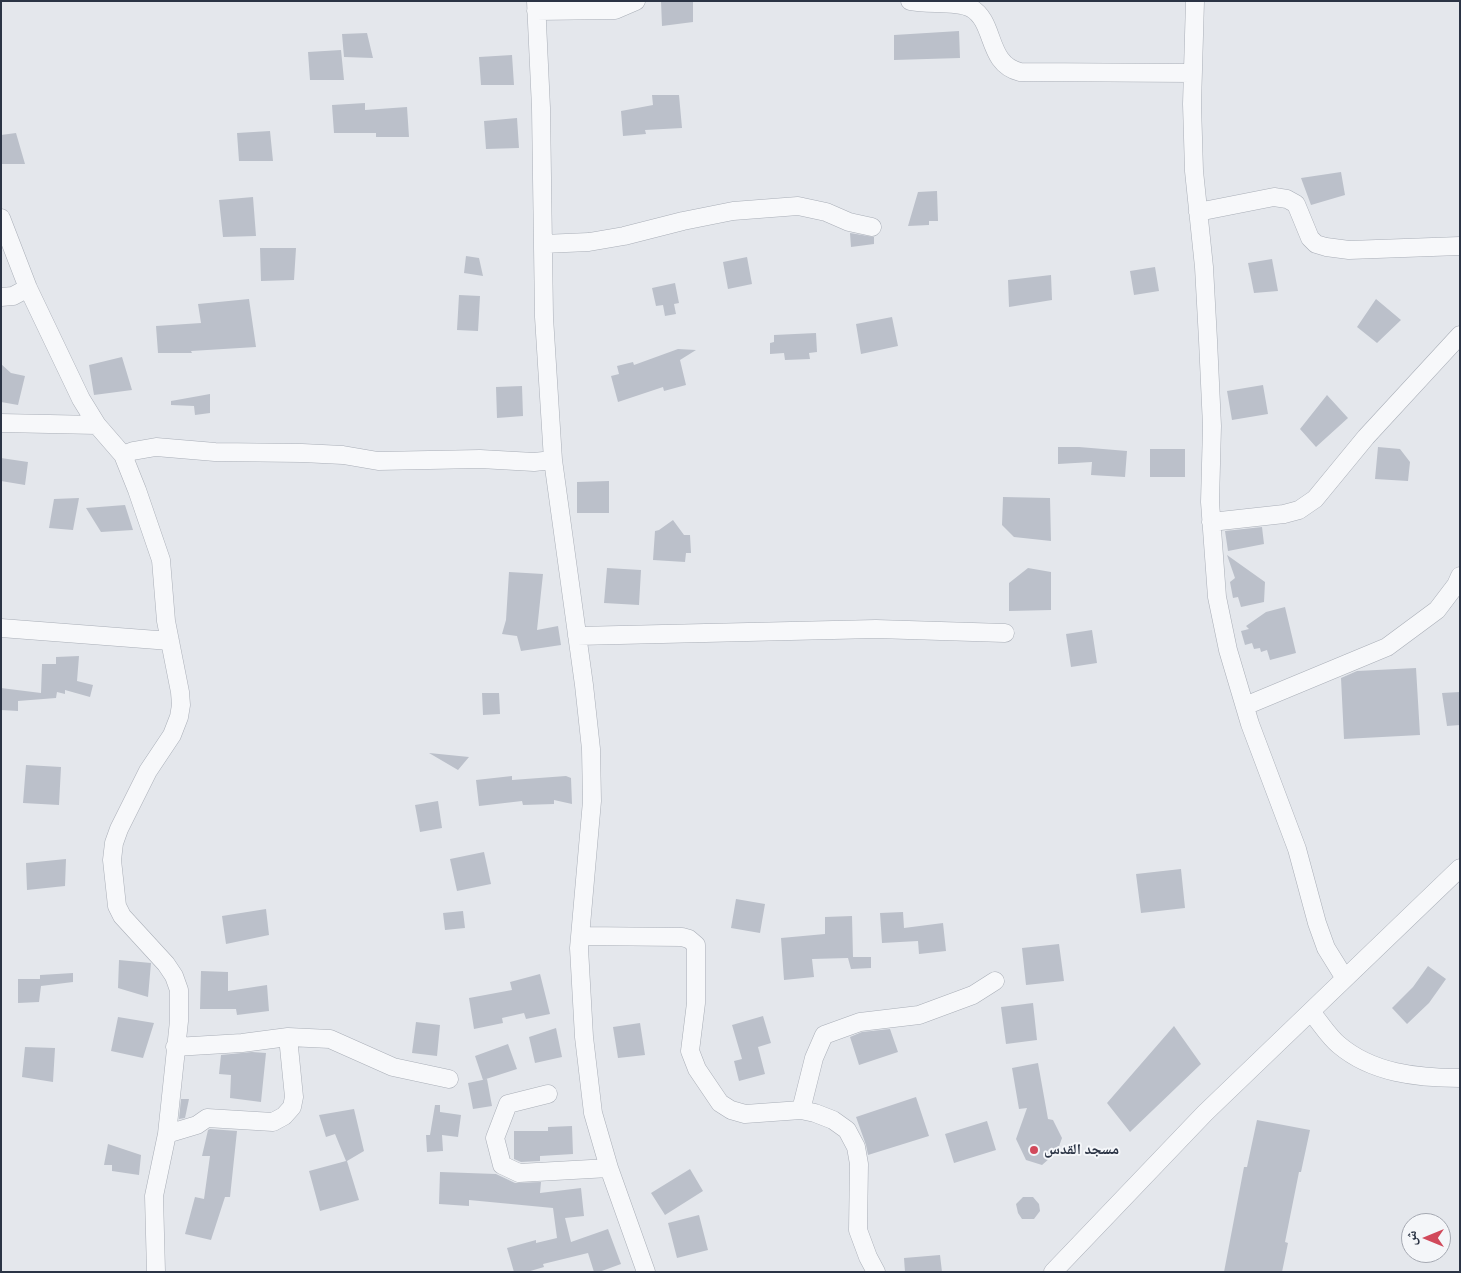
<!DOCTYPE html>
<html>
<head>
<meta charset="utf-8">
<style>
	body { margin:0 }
	#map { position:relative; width:1461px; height:1273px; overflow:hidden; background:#e4e7ec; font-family:Figtree,"Noto Naskh Arabic",sans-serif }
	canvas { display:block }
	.frame { position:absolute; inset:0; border:2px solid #2b3445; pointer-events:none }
	.north { position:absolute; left:1401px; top:1213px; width:50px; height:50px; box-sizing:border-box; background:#f4f6f9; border:1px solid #a4a8b1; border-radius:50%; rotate:270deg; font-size:14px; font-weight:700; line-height:20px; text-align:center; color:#2b3445 }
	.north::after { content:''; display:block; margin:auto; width:18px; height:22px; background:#d1495b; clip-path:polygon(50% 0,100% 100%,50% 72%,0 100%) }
</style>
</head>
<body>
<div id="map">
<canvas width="1461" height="1273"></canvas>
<div class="frame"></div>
<div class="north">ش</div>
</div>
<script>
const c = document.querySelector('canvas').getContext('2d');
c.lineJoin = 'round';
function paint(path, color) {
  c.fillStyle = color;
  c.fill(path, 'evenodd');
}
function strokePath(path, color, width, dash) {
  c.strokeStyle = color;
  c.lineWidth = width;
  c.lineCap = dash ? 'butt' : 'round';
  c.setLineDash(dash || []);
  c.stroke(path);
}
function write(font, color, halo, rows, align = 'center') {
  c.font = font + ' Figtree,"Noto Naskh Arabic",sans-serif';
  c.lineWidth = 4;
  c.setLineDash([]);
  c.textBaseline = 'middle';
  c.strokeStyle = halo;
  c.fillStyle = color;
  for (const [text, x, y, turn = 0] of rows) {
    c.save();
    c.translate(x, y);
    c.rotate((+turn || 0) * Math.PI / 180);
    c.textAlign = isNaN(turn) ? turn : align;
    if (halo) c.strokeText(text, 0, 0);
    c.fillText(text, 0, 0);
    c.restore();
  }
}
paint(new Path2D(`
	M 661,1 L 693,1 L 693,22 L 662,26 Z
	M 959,31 L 960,58 L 894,60 L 894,35 Z
	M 367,33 L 373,58 L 344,57 L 342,34 Z
	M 341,50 L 344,80 L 310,80 L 308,52 Z
	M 512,55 L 514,85 L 481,85 L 479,57 Z
	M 652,95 L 679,95 L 682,128 L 645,130 L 646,134 L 623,136 L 621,111 L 653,105 Z
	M 365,103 L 365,110 L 407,107 L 409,137 L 376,137 L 376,133 L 334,133 L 332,105 Z
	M 517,118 L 519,148 L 486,149 L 484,121 Z
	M 270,131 L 273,161 L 239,161 L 237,133 Z
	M 16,133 L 25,164 L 1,164 L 1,135 Z
	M 1341,172 L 1345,195 L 1311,205 L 1301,178 Z
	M 937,191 L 938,221 L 929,221 L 929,225 L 908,226 L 918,192 Z
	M 253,197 L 256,236 L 223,237 L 219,200 Z
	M 850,233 L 874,237 L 874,244 L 851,247 Z
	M 260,248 L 296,248 L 294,280 L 261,281 Z
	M 466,256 L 479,258 L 483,276 L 464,273 Z
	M 747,257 L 752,284 L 728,289 L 723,262 Z
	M 1272,259 L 1278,291 L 1254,293 L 1248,263 Z
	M 1155,267 L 1159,291 L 1134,295 L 1130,271 Z
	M 1051,275 L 1052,300 L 1009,307 L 1008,280 Z
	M 675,283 L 679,303 L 674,304 L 676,314 L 665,316 L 663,305 L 656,306 L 652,288 Z
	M 459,295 L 480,296 L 478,331 L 457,330 Z
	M 249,299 L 256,347 L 191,351 L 192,353 L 158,353 L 156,326 L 201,323 L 198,304 Z
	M 1376,299 L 1401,320 L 1377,343 L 1357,327 Z
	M 892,317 L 898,346 L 861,354 L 856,324 Z
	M 816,333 L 817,352 L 809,353 L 810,359 L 785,360 L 784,353 L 770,354 L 770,343 L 774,342 L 774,335 Z
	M 678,349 L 696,350 L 680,360 L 686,385 L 664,391 L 663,387 L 618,402 L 611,376 L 619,374 L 617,366 L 633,362 L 634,365 Z
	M 122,357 L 132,390 L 94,395 L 89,365 Z
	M 1,364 L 11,373 L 25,376 L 18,405 L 1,402 Z
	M 1263,385 L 1268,414 L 1232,420 L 1227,391 Z
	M 522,386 L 523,416 L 497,418 L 496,387 Z
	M 210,394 L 210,413 L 195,415 L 194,406 L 171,405 L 171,401 Z
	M 1327,395 L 1348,418 L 1316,447 L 1300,429 Z
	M 1058,447 L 1079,447 L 1127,451 L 1125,477 L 1091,475 L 1092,462 L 1058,464 Z
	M 1378,447 L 1400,449 L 1410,462 L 1408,481 L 1375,479 Z
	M 1150,449 L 1185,449 L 1185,477 L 1150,477 Z
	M 1,458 L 28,462 L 25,485 L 1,481 Z
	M 609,481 L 609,513 L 577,513 L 577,482 Z
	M 1003,497 L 1050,498 L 1051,541 L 1014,537 L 1002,525 Z
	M 79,498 L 73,530 L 49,528 L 54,499 Z
	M 125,505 L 133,530 L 101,532 L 86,508 Z
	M 673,520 L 684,535 L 690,535 L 691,553 L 686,553 L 685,562 L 653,560 L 655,531 L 659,530 Z
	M 1262,527 L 1264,544 L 1228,551 L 1225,531 Z
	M 1227,555 L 1265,582 L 1264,602 L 1241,607 L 1238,597 L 1233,598 L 1230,582 L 1235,578 Z
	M 607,568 L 641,570 L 639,605 L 604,603 Z
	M 1028,568 L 1051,572 L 1051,610 L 1009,611 L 1009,583 Z
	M 509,572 L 543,574 L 537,630 L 558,626 L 561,645 L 521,651 L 517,636 L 502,634 L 506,620 Z
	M 1285,607 L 1296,653 L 1270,660 L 1267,650 L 1261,652 L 1260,648 L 1254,649 L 1252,643 L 1245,645 L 1241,631 L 1249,629 L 1246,626 L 1266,612 Z
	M 1092,630 L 1097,663 L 1071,667 L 1066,634 Z
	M 79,656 L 77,681 L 93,685 L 90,697 L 65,690 L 65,694 L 57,692 L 56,698 L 18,701 L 18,711 L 1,710 L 1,688 L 41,693 L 42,664 L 56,664 L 56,657 Z
	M 1416,668 L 1420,735 L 1344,739 L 1341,678 L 1357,671 Z
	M 1460,692 L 1460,725 L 1447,726 L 1442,693 Z
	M 482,693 L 499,693 L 500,714 L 483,715 Z
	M 429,753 L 469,757 L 458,770 Z
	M 26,765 L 61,767 L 59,805 L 23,803 Z
	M 512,776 L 512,780 L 566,776 L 571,778 L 572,804 L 554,800 L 554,804 L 523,805 L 522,801 L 479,806 L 476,780 Z
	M 438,801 L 442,828 L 420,832 L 415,805 Z
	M 484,852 L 491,884 L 457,891 L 450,859 Z
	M 66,859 L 65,886 L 27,890 L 26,863 Z
	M 1181,869 L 1185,908 L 1141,913 L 1136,874 Z
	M 736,899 L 765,904 L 760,933 L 731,928 Z
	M 266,909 L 269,935 L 226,944 L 222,916 Z
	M 463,911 L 465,928 L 445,930 L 443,913 Z
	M 903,912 L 904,928 L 943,923 L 946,951 L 919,954 L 918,941 L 882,943 L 880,913 Z
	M 852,916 L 853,957 L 871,957 L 871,968 L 851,969 L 848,958 L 812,959 L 814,977 L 784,980 L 781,938 L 825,934 L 825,917 Z
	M 1059,944 L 1064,981 L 1026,985 L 1022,948 Z
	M 119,960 L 151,963 L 148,997 L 118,988 Z
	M 1428,966 L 1446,979 L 1429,1003 L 1407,1024 L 1392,1008 L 1413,987 Z
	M 201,971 L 228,972 L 228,991 L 267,985 L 269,1011 L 237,1015 L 236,1009 L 200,1009 Z
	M 73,973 L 73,982 L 41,986 L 39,1002 L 18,1003 L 18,979 L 40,979 L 40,975 Z
	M 540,974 L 550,1014 L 526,1019 L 524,1013 L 502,1018 L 503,1023 L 474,1029 L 469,998 L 512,990 L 510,982 Z
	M 1033,1003 L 1037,1040 L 1006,1044 L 1001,1007 Z
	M 763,1016 L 771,1043 L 758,1047 L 765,1074 L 739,1081 L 734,1061 L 742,1059 L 732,1025 Z
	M 118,1017 L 154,1023 L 143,1058 L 111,1051 Z
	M 416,1022 L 440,1025 L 437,1056 L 412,1053 Z
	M 640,1023 L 645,1055 L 618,1058 L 613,1027 Z
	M 1174,1026 L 1201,1064 L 1130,1132 L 1107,1103 Z
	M 556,1028 L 562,1057 L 535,1063 L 529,1037 Z
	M 890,1029 L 898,1052 L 859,1065 L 850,1037 L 862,1032 Z
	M 508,1044 L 517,1069 L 483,1080 L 475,1056 Z
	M 25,1047 L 55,1048 L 53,1082 L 22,1077 Z
	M 252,1052 L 266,1053 L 261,1102 L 230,1098 L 231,1075 L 219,1074 L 221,1055 Z
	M 1038,1063 L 1048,1119 L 1053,1120 L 1062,1138 L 1057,1152 L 1042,1165 L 1026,1160 L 1016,1139 L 1027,1108 L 1019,1109 L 1012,1068 Z
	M 487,1079 L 492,1106 L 473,1109 L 468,1083 Z
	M 916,1097 L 929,1136 L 868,1155 L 866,1145 L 856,1117 Z
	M 181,1099 L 189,1099 L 185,1118 L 179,1119 Z
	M 435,1105 L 440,1105 L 440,1112 L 461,1115 L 458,1137 L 442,1135 L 443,1151 L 427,1152 L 426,1135 L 430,1135 Z
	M 354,1109 L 364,1151 L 347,1161 L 359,1200 L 320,1211 L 309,1171 L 346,1161 L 335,1134 L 326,1137 L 319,1115 Z
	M 1257,1120 L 1310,1130 L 1301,1172 L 1299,1172 L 1285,1242 L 1288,1243 L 1282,1272 L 1224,1272 L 1244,1167 L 1247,1167 Z
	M 987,1121 L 996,1150 L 954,1163 L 945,1134 Z
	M 572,1126 L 573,1154 L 540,1156 L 540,1161 L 521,1162 L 514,1159 L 514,1131 L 548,1131 L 548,1127 Z
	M 210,1129 L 237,1131 L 230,1197 L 225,1197 L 211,1240 L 185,1234 L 195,1197 L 204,1199 L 210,1156 L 202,1156 L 208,1130 Z
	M 108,1144 L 141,1155 L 139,1175 L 112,1171 L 112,1165 L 104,1165 Z
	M 690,1169 L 703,1191 L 665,1215 L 651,1193 Z
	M 440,1172 L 496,1174 L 515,1183 L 541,1182 L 540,1193 L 581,1188 L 584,1216 L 565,1218 L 571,1242 L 608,1229 L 621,1264 L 599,1272 L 594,1272 L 588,1253 L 543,1264 L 544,1267 L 527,1272 L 514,1272 L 507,1248 L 536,1240 L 536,1243 L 557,1238 L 553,1208 L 469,1200 L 469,1206 L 439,1204 Z
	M 1023,1197 L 1033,1197 L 1039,1204 L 1040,1211 L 1034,1219 L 1022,1219 L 1018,1213 L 1016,1204 Z
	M 699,1215 L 708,1250 L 677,1258 L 668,1223 Z
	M 940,1255 L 942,1272 L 905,1272 L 904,1258 Z`), '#bbc0ca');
const minor = new Path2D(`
	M 536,1 L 541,108 L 544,317 L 553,460 L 584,685 L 591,749 L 592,801 L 579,948 L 584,1037 L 593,1113 L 609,1168 L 646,1272
	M 910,1 C 928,5 956,0 971,8 C 996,22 986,64 1020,72 L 1193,73
	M 1195,1 L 1192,104 L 1194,171 L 1204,267 L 1208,340 L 1212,426 L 1210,502 L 1217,597 L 1228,650 L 1250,724 L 1297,849 L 1317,923 L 1326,948 L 1344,977
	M 536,11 L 615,10 L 636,1
	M 1198,212 L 1274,197 L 1287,199 L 1296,204 L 1310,238 L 1316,244 L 1326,247 L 1349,250 L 1460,246
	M 1,218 L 28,288 L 81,399 L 97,425 L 123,455 L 137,490 L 161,560 L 166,621 L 180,692 L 181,705 L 179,717 L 172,735 L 148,771 L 119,829 L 114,843 L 112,860 L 117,906 L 122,916 L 166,964 L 174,976 L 179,990 L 179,1021 L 167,1134 L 154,1196 L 156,1272
	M 543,244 L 589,242 L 624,236 L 683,221 L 733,211 L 798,206 L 826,212 L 849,222 L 872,227
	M 1,297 L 13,296 L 28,288
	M 1,423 L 97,425
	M 123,455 L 133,451 L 156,447 L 215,452 L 302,453 L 343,455 L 378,461 L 480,459 L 534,462 L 553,460
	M 1211,522 L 1284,514 L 1299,510 L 1315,499 L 1366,437 L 1460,335
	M 1,628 L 170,641
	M 577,636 L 876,629 L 1005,633
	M 1245,706 L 1387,647 L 1437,610 L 1456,585 L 1460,576
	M 580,936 L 682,937 L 689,939 L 696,945 L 696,1003 L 690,1051 L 697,1069 L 720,1103 L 731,1110 L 745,1114 L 801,1110 L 815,1113 L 833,1120 L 847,1130 L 856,1147 L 859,1164 L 858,1230 L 868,1257 L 876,1272
	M 1311,1012 C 1320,1022 1328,1036 1339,1045 C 1372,1073 1417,1078 1460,1078
	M 175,1047 L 242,1043 L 288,1037 L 330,1039 L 393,1067 L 449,1079
	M 548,1094 L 508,1104 L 495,1138 L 502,1165 L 519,1173 L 609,1168
	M 801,1110 L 814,1058 L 824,1035 L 860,1022 L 919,1015 L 973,995 L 995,981
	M 167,1134 L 197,1125 L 207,1118 L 273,1122 L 284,1116 L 292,1107 L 294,1097 L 288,1037
	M 1053,1272 L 1205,1113 L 1460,868`);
strokePath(minor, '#a9aeb7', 19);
strokePath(minor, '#f7f8fa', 18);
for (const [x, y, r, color] of [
	[1034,1150,5,"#d1495b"]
]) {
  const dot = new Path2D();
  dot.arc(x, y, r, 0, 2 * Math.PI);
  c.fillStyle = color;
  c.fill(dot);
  strokePath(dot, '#f4f6f9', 2);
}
write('bold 15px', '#2b3445', '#f4f6f9', [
	["مسجد القدس",1044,1150]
], 'left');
</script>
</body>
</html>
